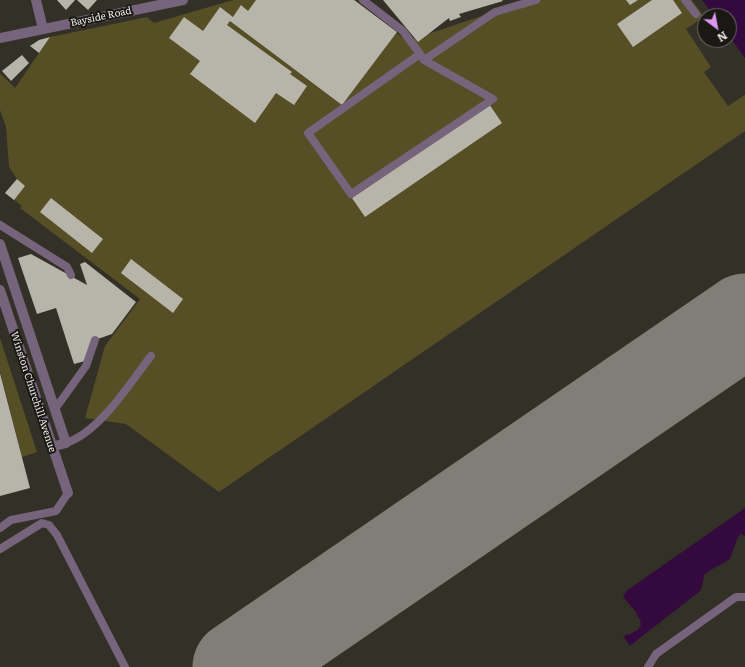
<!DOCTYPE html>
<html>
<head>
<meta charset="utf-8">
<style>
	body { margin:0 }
	#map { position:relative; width:745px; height:667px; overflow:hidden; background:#323027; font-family:Literata,serif }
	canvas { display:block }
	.north { position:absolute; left:697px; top:8px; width:40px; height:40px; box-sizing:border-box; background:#191814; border:1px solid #6d6c68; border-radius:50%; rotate:148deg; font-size:11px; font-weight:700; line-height:16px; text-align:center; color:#ecebe5 }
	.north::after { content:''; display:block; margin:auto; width:14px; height:18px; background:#de98f2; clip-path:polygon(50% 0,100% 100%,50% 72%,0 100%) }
</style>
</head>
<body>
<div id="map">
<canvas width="745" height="667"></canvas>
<div class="north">N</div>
</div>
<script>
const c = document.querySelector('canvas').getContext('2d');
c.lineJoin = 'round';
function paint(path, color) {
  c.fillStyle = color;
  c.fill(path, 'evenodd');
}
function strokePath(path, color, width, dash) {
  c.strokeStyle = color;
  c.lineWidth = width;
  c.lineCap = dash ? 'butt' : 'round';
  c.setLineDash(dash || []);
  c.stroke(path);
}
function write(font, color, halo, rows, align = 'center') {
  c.font = font + ' Literata,serif';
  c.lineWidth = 4;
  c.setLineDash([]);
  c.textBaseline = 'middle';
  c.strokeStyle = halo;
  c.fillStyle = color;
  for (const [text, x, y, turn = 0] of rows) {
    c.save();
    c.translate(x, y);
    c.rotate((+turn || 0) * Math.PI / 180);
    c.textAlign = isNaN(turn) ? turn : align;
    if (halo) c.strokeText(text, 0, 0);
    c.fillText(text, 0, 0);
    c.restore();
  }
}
paint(new Path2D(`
	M 233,0 L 355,0 L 407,41 L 529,0 L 692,0 L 704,17 L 686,29 L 711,67 L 704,72 L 728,106 L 745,95 L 745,131 L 219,492 L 126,424 L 85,418 L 105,346 L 140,299 L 20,208 L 22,206 L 5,193 L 17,179 L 9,167 L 6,127 L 0,110 L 0,73 L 15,88 L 50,37 L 147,17 L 154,23 Z
	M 0,338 L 37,452 L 22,457 L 0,371 Z`), '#564e25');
paint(new Path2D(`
	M 702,0 L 745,0 L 745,58 L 729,36 L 729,16 L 714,16 Z
	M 745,508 L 745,536 L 738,537 L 730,559 C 724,564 714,567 708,572 C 702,578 705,585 699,592 L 630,646 L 623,636 L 631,634 L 641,626 L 636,612 L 623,597 L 626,591 Z`), '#33093e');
paint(new Path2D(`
	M 745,506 L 745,508 L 626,591 L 623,597 L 641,621 L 638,630 L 623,636 L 630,646 L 699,592 L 702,588 L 704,575 L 730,559 L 738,537 L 741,534 L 745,536 L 745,538 L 742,537 L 740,538 L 732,560 L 706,576 L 704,589 L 700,593 L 631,648 L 628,648 L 621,636 L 637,628 L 639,622 L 621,598 L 624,590 Z`), '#323027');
strokePath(new Path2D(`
	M 239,667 L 745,320`), '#807e77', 93);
paint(new Path2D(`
	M 57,0 L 75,0 L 66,10 Z
	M 77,0 L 97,0 L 88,10 Z
	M 256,0 L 354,0 L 397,32 L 342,105 L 230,21 L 227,25 L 292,72 L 290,74 L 307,86 L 294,105 L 276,93 L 255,123 L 190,74 L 200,61 L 169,38 L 184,17 L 203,31 L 220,7 L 233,17 L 241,5 L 248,11 Z
	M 383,0 L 502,0 L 503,1 L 459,14 L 461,17 L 450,21 L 449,18 L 418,42 Z
	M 626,0 L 638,0 L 630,5 Z
	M 652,0 L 673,0 L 682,13 L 633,47 L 617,24 Z
	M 50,37 L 39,53 L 30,46 L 39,40 Z
	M 22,55 L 29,63 L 11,81 L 2,71 Z
	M 489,104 L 502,123 L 365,217 L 352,198 Z
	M 17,179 L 25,186 L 14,200 L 5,193 Z
	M 51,198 L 103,239 L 92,253 L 40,212 Z
	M 31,254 L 87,285 L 80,264 L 85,262 L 136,302 L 112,334 L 95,340 L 85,361 L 74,364 L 56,308 L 37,314 L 18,258 Z
	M 131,259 L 183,299 L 173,313 L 121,273 Z
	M 0,373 L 30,488 L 0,496 Z`), '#b7b5a9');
strokePath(new Path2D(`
	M 363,0 L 403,31 L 420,54 L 308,133 L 351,194 L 493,99 L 424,60 L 420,54
	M 685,0 L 696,14
	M 424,60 L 495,12 L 536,0
	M 0,225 L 67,267 L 71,275
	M 55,409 L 86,366 L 95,340
	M 66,443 C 100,432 129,384 151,356
	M 0,528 L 11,520 L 56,511 L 68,493
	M 0,549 L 42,523 L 49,525 L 57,535 L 125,667
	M 648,667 L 656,654 L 736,597 L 745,597`), '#76637c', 8);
strokePath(new Path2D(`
	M 36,0 L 43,29
	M 0,244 L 66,443 L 51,447
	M 0,290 L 68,493`), '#76637c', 10);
strokePath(new Path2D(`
	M 0,38 L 183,0`), '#76637c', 10);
write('10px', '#ecebe5', '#191814', [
	["Bayside Road",101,17,-12],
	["Winston Churchill Avenue",33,392,72]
]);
</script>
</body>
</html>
